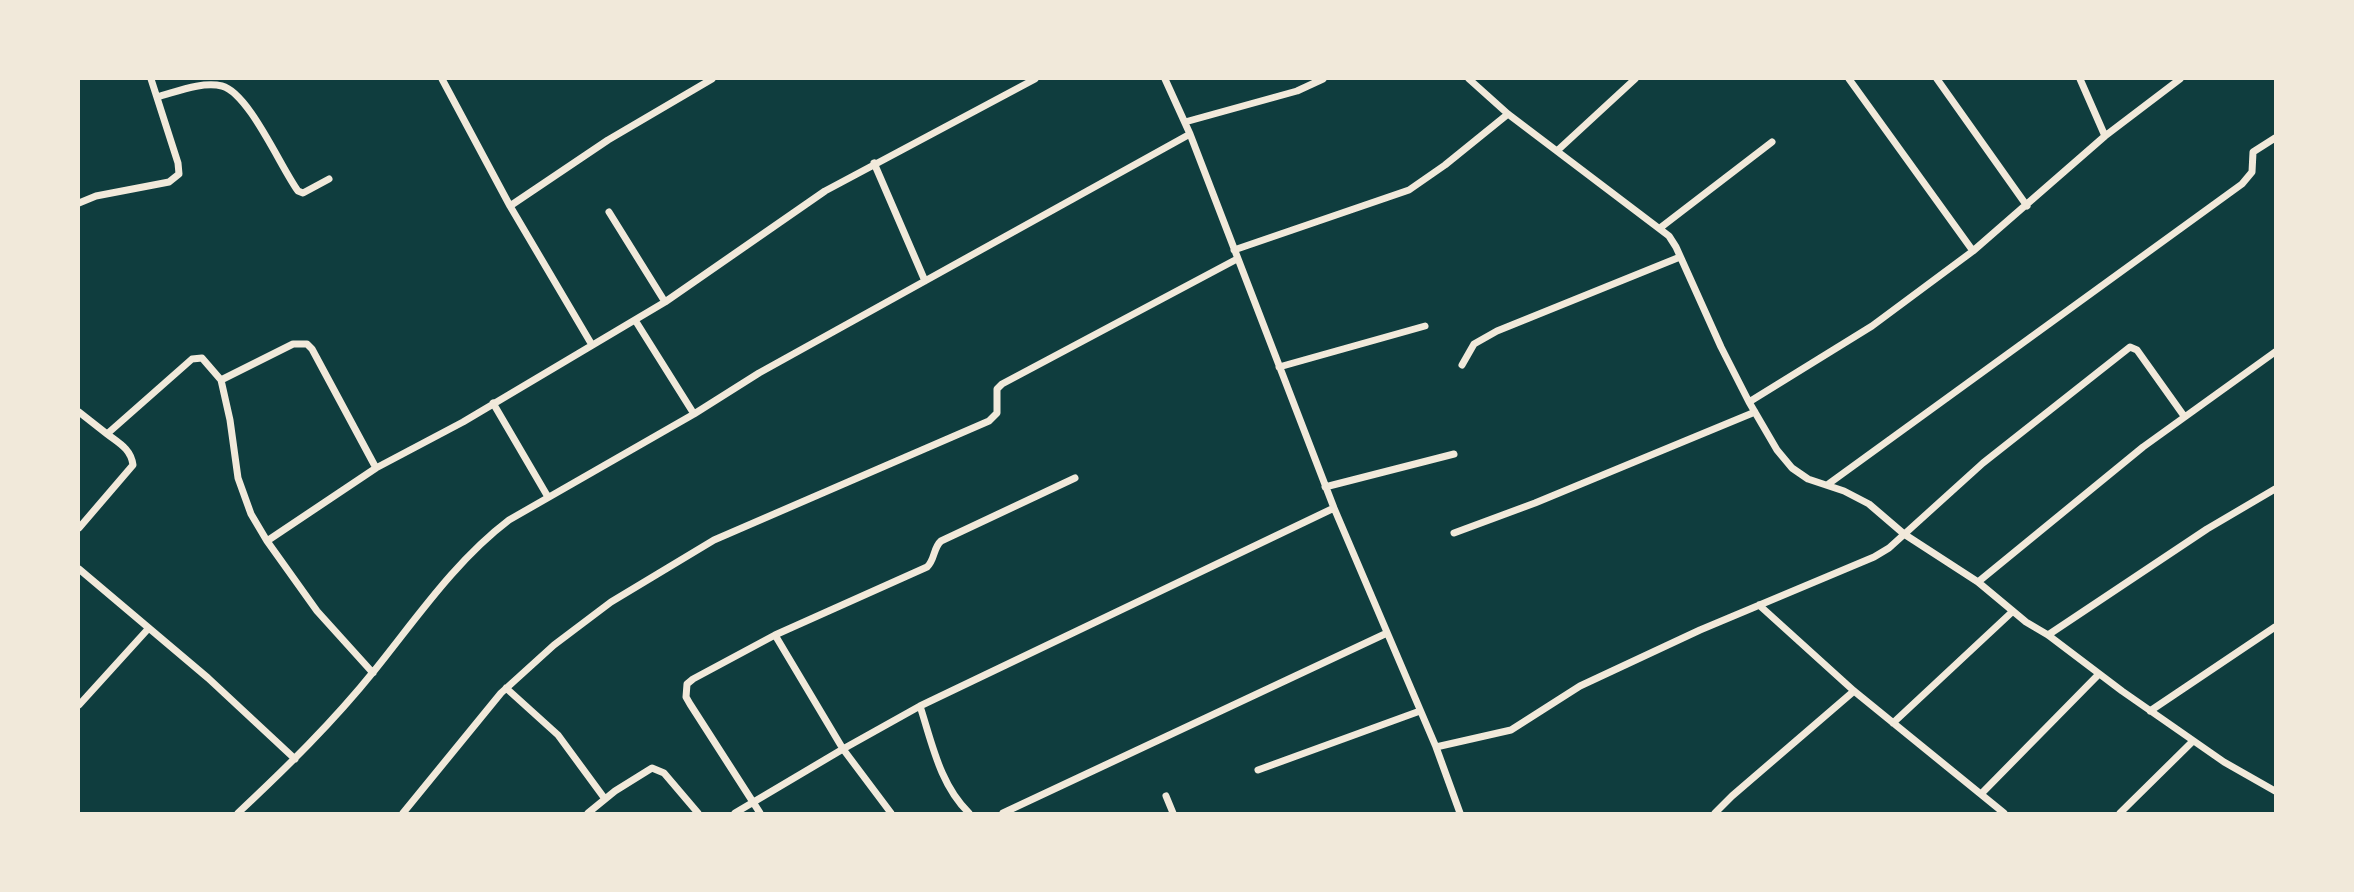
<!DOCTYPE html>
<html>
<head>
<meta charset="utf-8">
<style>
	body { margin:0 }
	#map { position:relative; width:2354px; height:892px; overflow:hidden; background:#0f3d3e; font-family:"Alegreya Sans",sans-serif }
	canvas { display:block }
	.frame { position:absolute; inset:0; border:80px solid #f1e9da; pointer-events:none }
</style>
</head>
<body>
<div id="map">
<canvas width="2354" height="892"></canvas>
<div class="frame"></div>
</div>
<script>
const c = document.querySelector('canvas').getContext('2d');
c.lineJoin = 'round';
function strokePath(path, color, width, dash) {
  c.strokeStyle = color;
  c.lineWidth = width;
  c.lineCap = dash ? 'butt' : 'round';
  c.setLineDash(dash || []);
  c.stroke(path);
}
strokePath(new Path2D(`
	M 442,79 L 510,206 L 592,345
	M 1165,79 L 1190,134 L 1334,508 L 1436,747 L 1460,813
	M 1469,79 L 1508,114 L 1669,236 L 1676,247 L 1721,347 L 1749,402 L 1777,450 L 1792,468 L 1808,479 L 1844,491 L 1869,504 L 1904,534 L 1978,582 L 2026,622 L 2048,635 L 2122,691 L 2224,762 L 2275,791
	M 1849,79 L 1973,251
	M 1937,79 L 2027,206
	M 2080,79 L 2105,136
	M 157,97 C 176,92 202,81 222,86 C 249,93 281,168 298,191 L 303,193 L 329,179
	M 1185,122 L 1297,91 L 1323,79
	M 1558,150 L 1635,79
	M 874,163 L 925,281
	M 79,203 L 96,196 L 169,182 L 179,174 L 178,163 L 151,79
	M 510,206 L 608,140 L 712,79
	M 609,212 L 665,302
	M 1660,228 L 1772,142
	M 1234,250 L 1409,190 L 1445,165 L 1508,114
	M 635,320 L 694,414
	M 1462,365 L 1474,344 L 1497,331 L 1680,257
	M 1279,367 L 1425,326
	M 221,380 L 293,344 L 307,344 L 312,349 L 376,468
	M 1749,402 L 1872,326 L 1973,251 L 2105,136 L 2180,79
	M 493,403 L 548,497
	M 79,412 L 107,434
	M 1827,485 L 2242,184 L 2252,172 L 2253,152 L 2275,138
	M 1325,487 L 1454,454
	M 79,528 L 133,465 C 131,449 119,443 107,434 L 192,359 L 202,358 L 221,380 L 230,420 L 238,478 L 251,514 L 267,541
	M 1454,533 L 1535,503 L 1755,412
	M 79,569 L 208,678 L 295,759
	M 1978,582 L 2143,447 L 2275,352
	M 1759,605 L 1854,691 L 2004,813
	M 775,635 L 843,749 L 920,706 L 1334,508
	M 2048,635 L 2207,529 L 2275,489
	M 373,673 L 317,611 L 267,541 L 376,468 L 463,422 L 665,302 L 825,191 L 1035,79
	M 506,688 L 558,735 L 605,799
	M 79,705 L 148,629
	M 920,706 C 932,743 940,785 969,813
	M 2150,711 L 2275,627
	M 1893,723 L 2012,612
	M 1436,747 L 1511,730 L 1580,686 L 1700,630 L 1874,557 L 1889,548 L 1983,463 L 2130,347 L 2137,350 L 2184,416
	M 1258,770 L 1420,711
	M 1982,793 L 2099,674
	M 1166,796 L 1173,813
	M 238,813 C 286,768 333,722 374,671 C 416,619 455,561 509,520 L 694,414 L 759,373 L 1190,134
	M 403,813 L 501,693 L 554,645 L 611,602 L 714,540 L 989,421 L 997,413 L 997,389 L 1002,384 L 1237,259
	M 588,813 L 615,791 L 652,768 L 664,773 L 698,813
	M 735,813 L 843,749 L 891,813
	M 760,813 L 690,704 L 686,697 L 687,684 L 693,679 L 775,635 L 927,567 C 935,560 933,548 941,541 L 1075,478
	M 1003,813 L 1387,633
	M 1715,813 L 1732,796 L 1854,691
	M 2120,813 L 2193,741`), '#f1e9da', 7);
</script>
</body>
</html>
